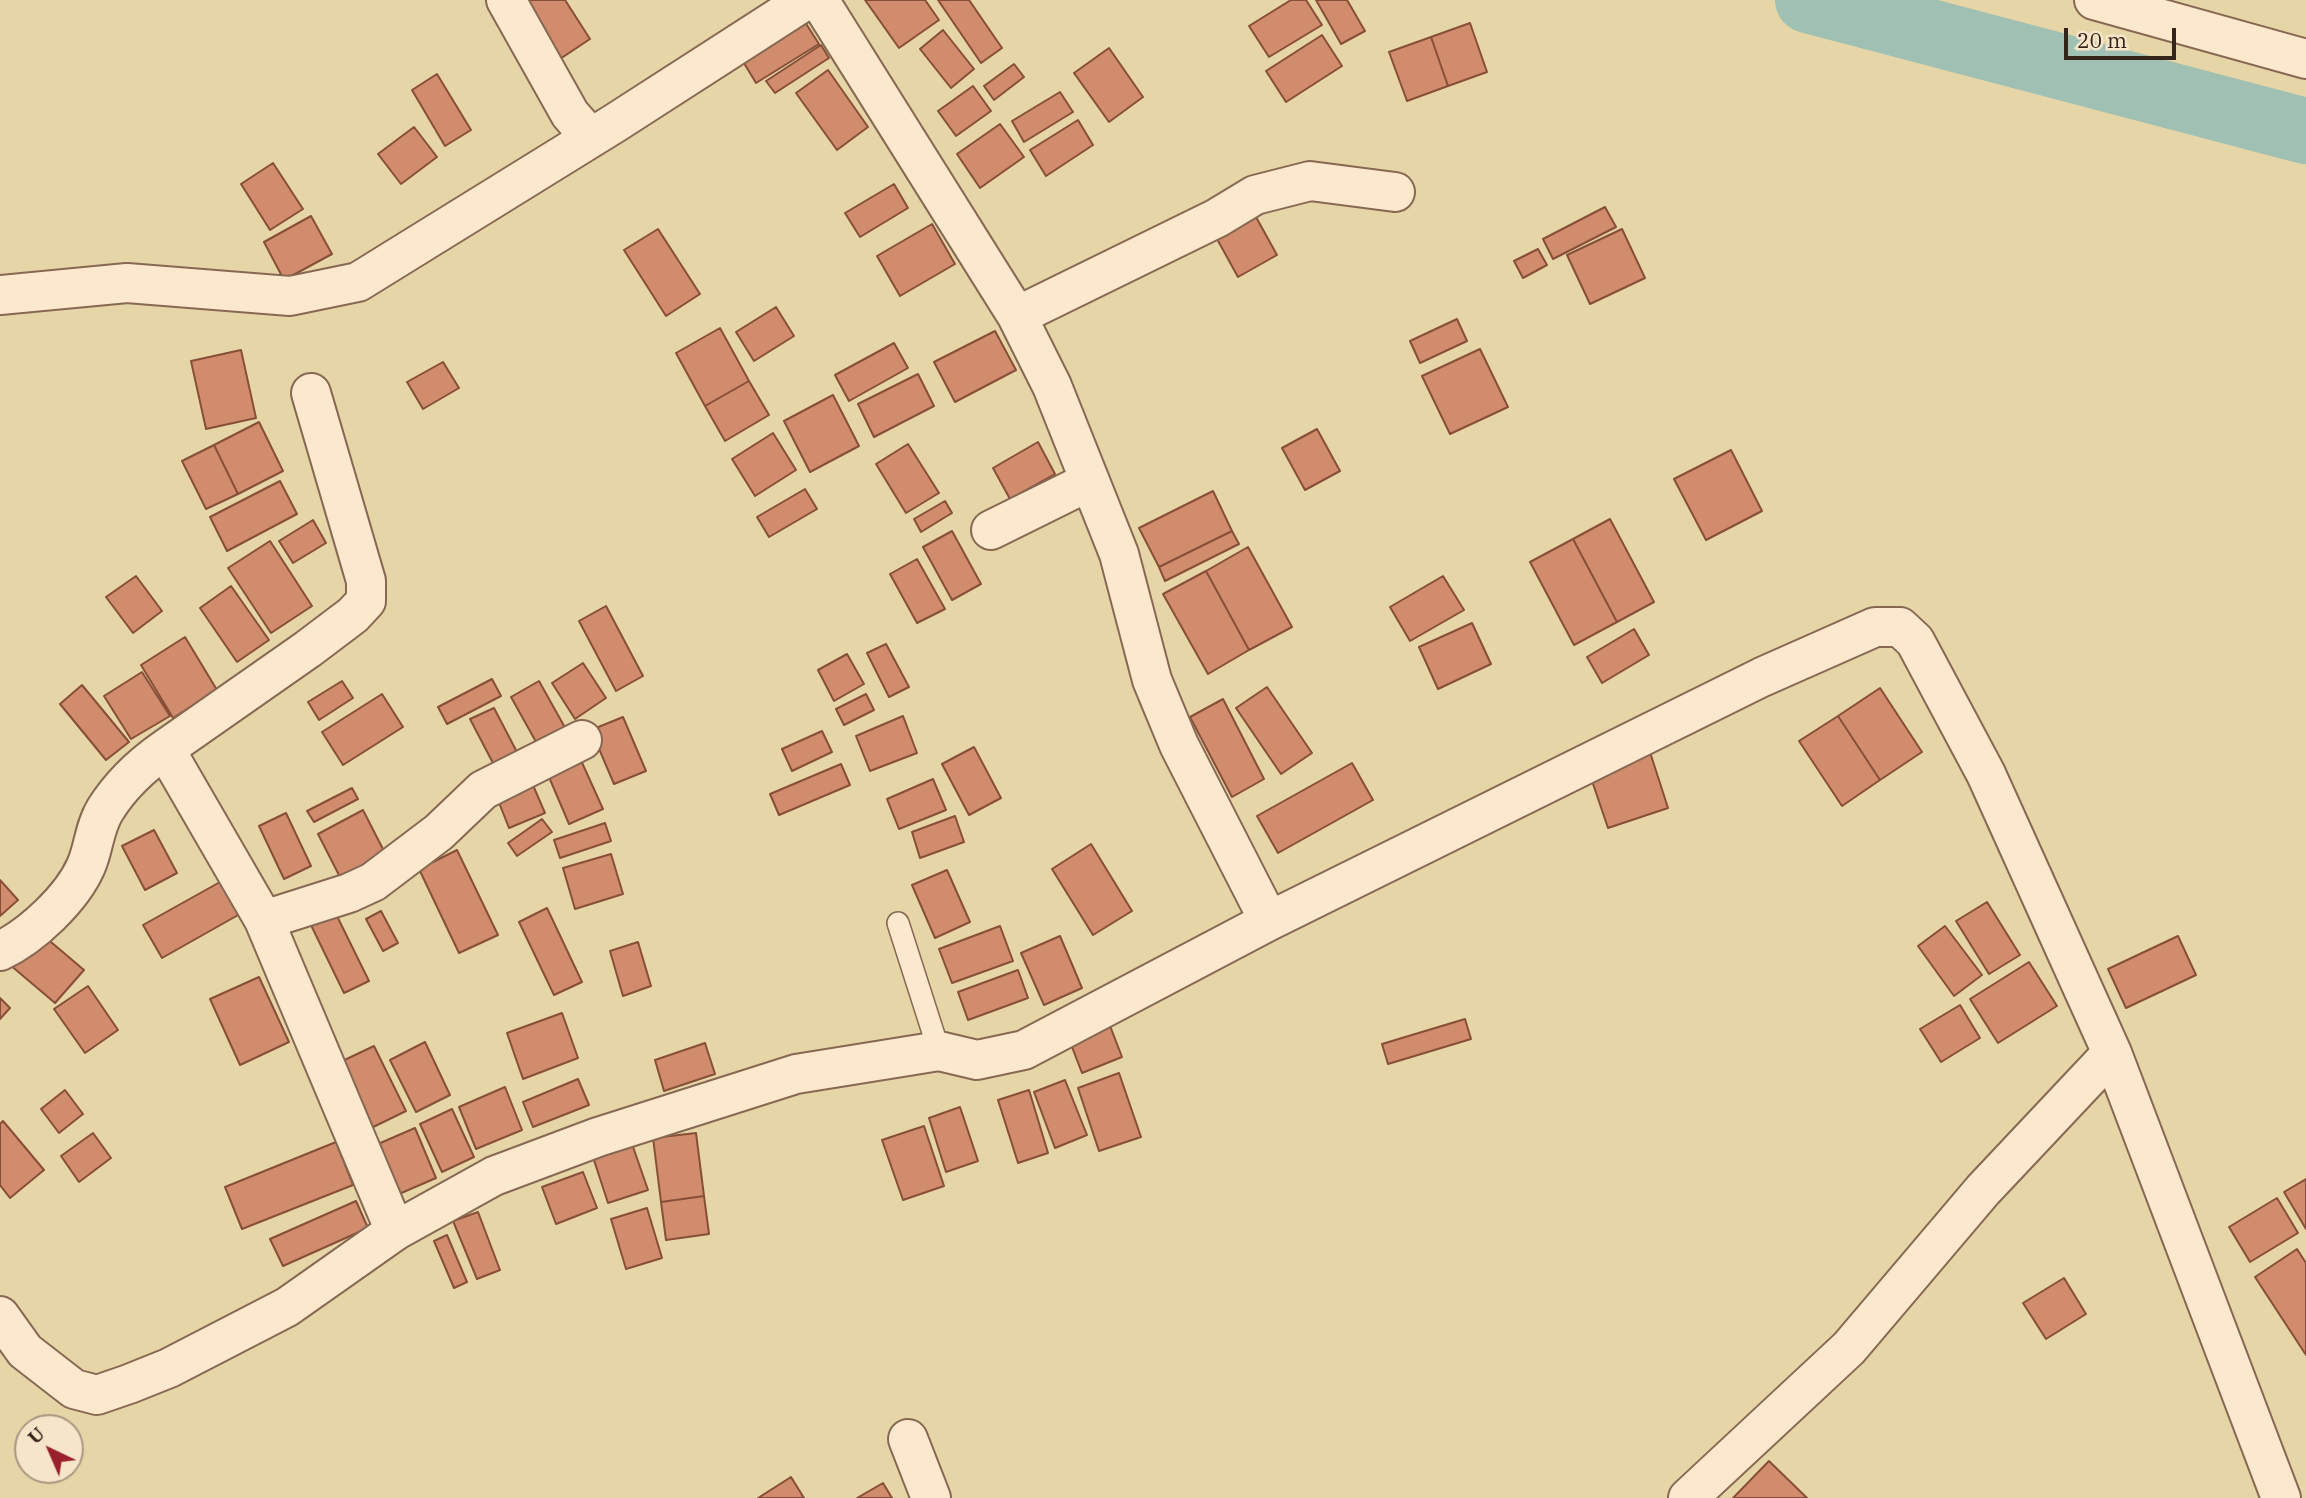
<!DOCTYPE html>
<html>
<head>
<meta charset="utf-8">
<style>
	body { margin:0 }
	#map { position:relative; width:2306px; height:1498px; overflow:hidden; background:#f0daba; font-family:"IBM Plex Serif",serif }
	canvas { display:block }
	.north { position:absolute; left:14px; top:1414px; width:70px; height:70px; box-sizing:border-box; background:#f7e5c9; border:2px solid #a99883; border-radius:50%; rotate:316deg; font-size:19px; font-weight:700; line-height:28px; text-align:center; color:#352419 }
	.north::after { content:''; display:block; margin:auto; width:24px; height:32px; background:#9a202e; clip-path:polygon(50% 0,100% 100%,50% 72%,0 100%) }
	.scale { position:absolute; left:2064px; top:28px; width:112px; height:32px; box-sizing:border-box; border:4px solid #352419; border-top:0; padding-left:9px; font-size:21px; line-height:24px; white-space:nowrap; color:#352419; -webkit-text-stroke:5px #f7e5c9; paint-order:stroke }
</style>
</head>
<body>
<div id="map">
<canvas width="2306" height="1498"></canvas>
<div class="north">U</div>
<div class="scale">20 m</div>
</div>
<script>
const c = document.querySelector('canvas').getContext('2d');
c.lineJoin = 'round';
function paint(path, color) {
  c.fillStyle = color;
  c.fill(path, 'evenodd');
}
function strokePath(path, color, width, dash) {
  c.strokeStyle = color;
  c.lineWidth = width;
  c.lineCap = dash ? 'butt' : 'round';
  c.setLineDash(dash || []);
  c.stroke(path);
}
paint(new Path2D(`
	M 0,0 L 2306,0 L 2306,1498 L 0,1498 ZM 28,1428 L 70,1428 L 70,1470 L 28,1470 Z`), '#e6d5a7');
strokePath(new Path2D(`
	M 1808,0 L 2306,131`), '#9fc0b2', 66);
const building = new Path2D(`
	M 518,0 L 565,0 L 590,39 L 557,61 Z
	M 865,0 L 925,0 L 939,20 L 899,48 Z
	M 938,0 L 969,0 L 1002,48 L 981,63 Z
	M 1291,0 L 1306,0 L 1322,25 L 1269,57 L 1249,26 Z
	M 1316,0 L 1347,0 L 1365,31 L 1341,44 Z
	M 798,11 L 819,44 L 756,83 L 736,50 Z
	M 1470,23 L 1487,72 L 1448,86 L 1431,37 Z
	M 943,30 L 974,69 L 951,88 L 920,49 Z
	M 1322,35 L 1342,66 L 1286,102 L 1266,71 Z
	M 1431,37 L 1448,86 L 1407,101 L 1389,52 Z
	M 821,45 L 829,58 L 775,93 L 766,81 Z
	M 1109,48 L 1143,97 L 1109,122 L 1074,73 Z
	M 1014,64 L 1024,77 L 994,100 L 984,86 Z
	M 828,70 L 868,127 L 837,150 L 796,93 Z
	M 437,74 L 471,130 L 445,146 L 412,90 Z
	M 973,86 L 991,111 L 956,136 L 938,111 Z
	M 1060,92 L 1073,112 L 1024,142 L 1012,121 Z
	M 1078,120 L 1093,145 L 1046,176 L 1030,150 Z
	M 1000,124 L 1024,157 L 980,188 L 957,154 Z
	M 414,127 L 437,157 L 401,184 L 378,154 Z
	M 273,163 L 303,209 L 270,230 L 241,184 Z
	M 894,184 L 908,208 L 860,237 L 845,213 Z
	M 1605,207 L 1616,227 L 1553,259 L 1543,239 Z
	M 311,216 L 332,254 L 284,280 L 264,242 Z
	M 1256,217 L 1277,255 L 1238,277 L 1217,239 Z
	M 932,224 L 955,264 L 900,296 L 877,256 Z
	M 658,229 L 700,294 L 666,316 L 624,250 Z
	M 1622,229 L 1645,278 L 1590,304 L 1567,255 Z
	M 1538,249 L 1547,265 L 1523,278 L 1514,261 Z
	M 776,307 L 794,336 L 754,361 L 736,332 Z
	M 1457,319 L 1467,341 L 1420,363 L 1410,341 Z
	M 720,328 L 749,381 L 705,406 L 676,353 Z
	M 995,331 L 1016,370 L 955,402 L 934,362 Z
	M 894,343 L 908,368 L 849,401 L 835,375 Z
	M 1480,349 L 1508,407 L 1450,434 L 1422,376 Z
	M 241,350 L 256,418 L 206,429 L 191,361 Z
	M 443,362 L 459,388 L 423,409 L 407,382 Z
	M 918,374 L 934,406 L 874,437 L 858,404 Z
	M 749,381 L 769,415 L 725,441 L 705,406 Z
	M 833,395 L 859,446 L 810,472 L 784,421 Z
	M 259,422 L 283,471 L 238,494 L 214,445 Z
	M 1317,429 L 1340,471 L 1305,490 L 1282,448 Z
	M 773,433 L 796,470 L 755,496 L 732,459 Z
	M 1038,442 L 1055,474 L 1010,499 L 993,468 Z
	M 908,444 L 939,493 L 906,513 L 876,464 Z
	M 214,445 L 238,494 L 206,509 L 182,461 Z
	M 1731,450 L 1762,511 L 1706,540 L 1674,479 Z
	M 280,481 L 297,514 L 227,551 L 210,517 Z
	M 805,489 L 817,509 L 769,537 L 757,517 Z
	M 1213,491 L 1232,531 L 1159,567 L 1139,528 Z
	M 945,501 L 952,513 L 921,532 L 914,519 Z
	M 1610,519 L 1654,602 L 1617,622 L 1573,539 Z
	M 313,520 L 326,543 L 293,563 L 279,541 Z
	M 952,531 L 981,584 L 952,600 L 923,547 Z
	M 1232,531 L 1239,544 L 1165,581 L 1159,567 Z
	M 1573,539 L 1617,622 L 1574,645 L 1530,562 Z
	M 270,541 L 312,606 L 271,633 L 228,568 Z
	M 1248,547 L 1292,627 L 1249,650 L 1206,571 Z
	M 917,559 L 945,609 L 917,623 L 890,574 Z
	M 1206,571 L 1249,650 L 1208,674 L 1163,594 Z
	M 136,576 L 162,611 L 133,633 L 106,597 Z
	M 1443,576 L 1464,610 L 1410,641 L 1390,607 Z
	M 231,586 L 269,640 L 237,662 L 200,608 Z
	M 606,606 L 643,676 L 616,691 L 579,621 Z
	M 1472,623 L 1491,664 L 1438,689 L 1419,647 Z
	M 1634,629 L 1649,655 L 1602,683 L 1587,657 Z
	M 185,637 L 217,690 L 173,718 L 141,665 Z
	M 886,644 L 909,687 L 889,697 L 867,653 Z
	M 847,654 L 864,684 L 834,701 L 818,670 Z
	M 583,663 L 606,698 L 575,719 L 552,683 Z
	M 142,672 L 170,716 L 131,739 L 104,696 Z
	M 492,679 L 501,696 L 447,724 L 438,707 Z
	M 342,681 L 353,698 L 319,720 L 308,702 Z
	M 539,681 L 568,733 L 540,749 L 511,697 Z
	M 82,685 L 129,742 L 106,760 L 60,704 Z
	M 1267,687 L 1312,753 L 1281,774 L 1236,708 Z
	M 1880,688 L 1922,752 L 1880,780 L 1838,716 Z
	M 382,694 L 403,727 L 343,765 L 322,732 Z
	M 866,694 L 874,710 L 844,725 L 836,709 Z
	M 1223,699 L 1264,779 L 1232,797 L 1190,717 Z
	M 494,708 L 518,754 L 494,765 L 470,719 Z
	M 903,716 L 917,753 L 870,771 L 856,736 Z
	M 1838,716 L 1880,780 L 1842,806 L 1799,741 Z
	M 623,717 L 646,771 L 614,784 L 591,730 Z
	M 822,731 L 832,752 L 792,771 L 782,749 Z
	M 974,747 L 1001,798 L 969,815 L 942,764 Z
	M 1649,749 L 1668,808 L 1608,828 L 1588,769 Z
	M 579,756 L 603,809 L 569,824 L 546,770 Z
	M 1352,763 L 1373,800 L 1278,853 L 1257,816 Z
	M 841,764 L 850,785 L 779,815 L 770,794 Z
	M 529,776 L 545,813 L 509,828 L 494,790 Z
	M 933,779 L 946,810 L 899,829 L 887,799 Z
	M 352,788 L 358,799 L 314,822 L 307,811 Z
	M 363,810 L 387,857 L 342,881 L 318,834 Z
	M 286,813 L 311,866 L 284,879 L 259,826 Z
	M 955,816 L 964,842 L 920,858 L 912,832 Z
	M 542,819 L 552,832 L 517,856 L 508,843 Z
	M 605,823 L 611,841 L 560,858 L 554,840 Z
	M 154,830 L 177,873 L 145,890 L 122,846 Z
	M 1091,844 L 1132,911 L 1093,935 L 1052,869 Z
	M 457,850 L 498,935 L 459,953 L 419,869 Z
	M 611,854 L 623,894 L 575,909 L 563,868 Z
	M 947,870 L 970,922 L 935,938 L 912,885 Z
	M 229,877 L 247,910 L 162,958 L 143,925 Z
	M 0,880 L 18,900 L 0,916 Z
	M 1987,902 L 2020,955 L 1989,974 L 1956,921 Z
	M 333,908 L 369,981 L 344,993 L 309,921 Z
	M 547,908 L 582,982 L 554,995 L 519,922 Z
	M 381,911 L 398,943 L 383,951 L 366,919 Z
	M 1000,926 L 1013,961 L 952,983 L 939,949 Z
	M 1945,926 L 1982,975 L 1954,996 L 1918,946 Z
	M 38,931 L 84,970 L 55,1003 L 9,964 Z
	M 1060,936 L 1082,988 L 1044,1005 L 1021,953 Z
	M 2178,936 L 2196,975 L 2126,1008 L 2108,969 Z
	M 638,942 L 651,986 L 623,996 L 610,951 Z
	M 2029,962 L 2057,1006 L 1998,1043 L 1970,999 Z
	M 1018,970 L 1028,998 L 968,1020 L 958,992 Z
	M 259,977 L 289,1042 L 240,1065 L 210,999 Z
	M 88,986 L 118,1030 L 85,1053 L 54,1009 Z
	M 0,998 L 10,1008 L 0,1019 Z
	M 1960,1005 L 1980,1038 L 1941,1062 L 1920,1029 Z
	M 562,1013 L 578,1058 L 523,1079 L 507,1033 Z
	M 1107,1018 L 1122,1057 L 1082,1073 L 1067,1034 Z
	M 1465,1019 L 1471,1039 L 1388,1064 L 1382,1044 Z
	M 425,1042 L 450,1095 L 416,1112 L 390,1060 Z
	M 705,1043 L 715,1074 L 664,1091 L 655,1060 Z
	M 374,1046 L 406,1111 L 365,1131 L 334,1065 Z
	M 1119,1073 L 1141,1137 L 1099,1151 L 1078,1088 Z
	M 578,1079 L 589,1105 L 533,1127 L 523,1102 Z
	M 1065,1080 L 1087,1135 L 1055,1148 L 1034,1092 Z
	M 505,1087 L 522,1130 L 476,1149 L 459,1107 Z
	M 65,1090 L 83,1114 L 59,1133 L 41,1109 Z
	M 1029,1090 L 1048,1153 L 1018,1163 L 998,1100 Z
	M 960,1107 L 978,1161 L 946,1172 L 929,1118 Z
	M 452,1109 L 474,1157 L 442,1172 L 420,1124 Z
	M 3,1121 L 44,1170 L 10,1198 L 0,1185 L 0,1124 Z
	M 924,1126 L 944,1186 L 903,1200 L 882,1140 Z
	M 415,1128 L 436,1178 L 399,1194 L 378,1144 Z
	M 93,1133 L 111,1158 L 79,1182 L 61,1156 Z
	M 696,1133 L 704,1196 L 661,1202 L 653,1138 Z
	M 631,1141 L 648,1190 L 608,1203 L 592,1154 Z
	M 336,1142 L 353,1185 L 242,1229 L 225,1187 Z
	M 583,1172 L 597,1208 L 556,1224 L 542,1187 Z
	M 2306,1179 L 2306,1229 L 2284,1192 Z
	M 704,1196 L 709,1234 L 666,1240 L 661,1202 Z
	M 2277,1198 L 2298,1233 L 2250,1262 L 2229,1227 Z
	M 356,1201 L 368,1228 L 283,1266 L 270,1239 Z
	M 647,1208 L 662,1258 L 626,1269 L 611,1219 Z
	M 478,1212 L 500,1270 L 477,1279 L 453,1221 Z
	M 447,1235 L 467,1282 L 454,1288 L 434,1241 Z
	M 2297,1249 L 2306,1263 L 2306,1355 L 2255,1277 Z
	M 2064,1278 L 2086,1314 L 2046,1339 L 2023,1303 Z
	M 1769,1461 L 1807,1498 L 1733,1498 Z
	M 791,1477 L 804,1498 L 758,1498 Z
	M 883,1483 L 892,1498 L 857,1498 Z`);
paint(building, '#d18b6d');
strokePath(building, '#884f38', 2);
const service = new Path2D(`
	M 898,923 L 939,1051`);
const minor = new Path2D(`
	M 506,0 L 570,114 L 591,138
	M 819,0 L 1017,316 L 1052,386 L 1119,554 L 1152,680 L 1179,745 L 1269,921
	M 2094,0 L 2306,59
	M 0,295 L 127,283 L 290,296 L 358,282 L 615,123 L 806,0
	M 1017,316 L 1217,218 L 1255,195 L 1310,181 L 1395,192
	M 991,530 L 1090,481
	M 165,749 L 308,649 L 353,615 L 366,601 L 366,581 L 311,393
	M 264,920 L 349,893 L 373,882 L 439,832 L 483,790 L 582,740
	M 0,951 C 32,936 72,898 86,866 C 94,848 94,828 105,810 C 120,786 142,765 165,749 L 264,920 L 395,1231
	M 0,1316 L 25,1351 L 74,1389 L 97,1395 L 129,1384 L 169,1368 L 287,1307 L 395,1231 L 494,1176 L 598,1137 L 796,1074 L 939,1051 L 977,1060 L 1024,1050 L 1269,921 L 1762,677 L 1875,627 L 1900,627 L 1915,641 L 1986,774 L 2112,1053 L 2281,1498
	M 908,1439 L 931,1498
	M 1688,1498 L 1849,1348 L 1983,1190 L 2112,1053`);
strokePath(service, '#876953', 24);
strokePath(minor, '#876953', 42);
strokePath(service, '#fbe8cd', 21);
strokePath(minor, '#fbe8cd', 38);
</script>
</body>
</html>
